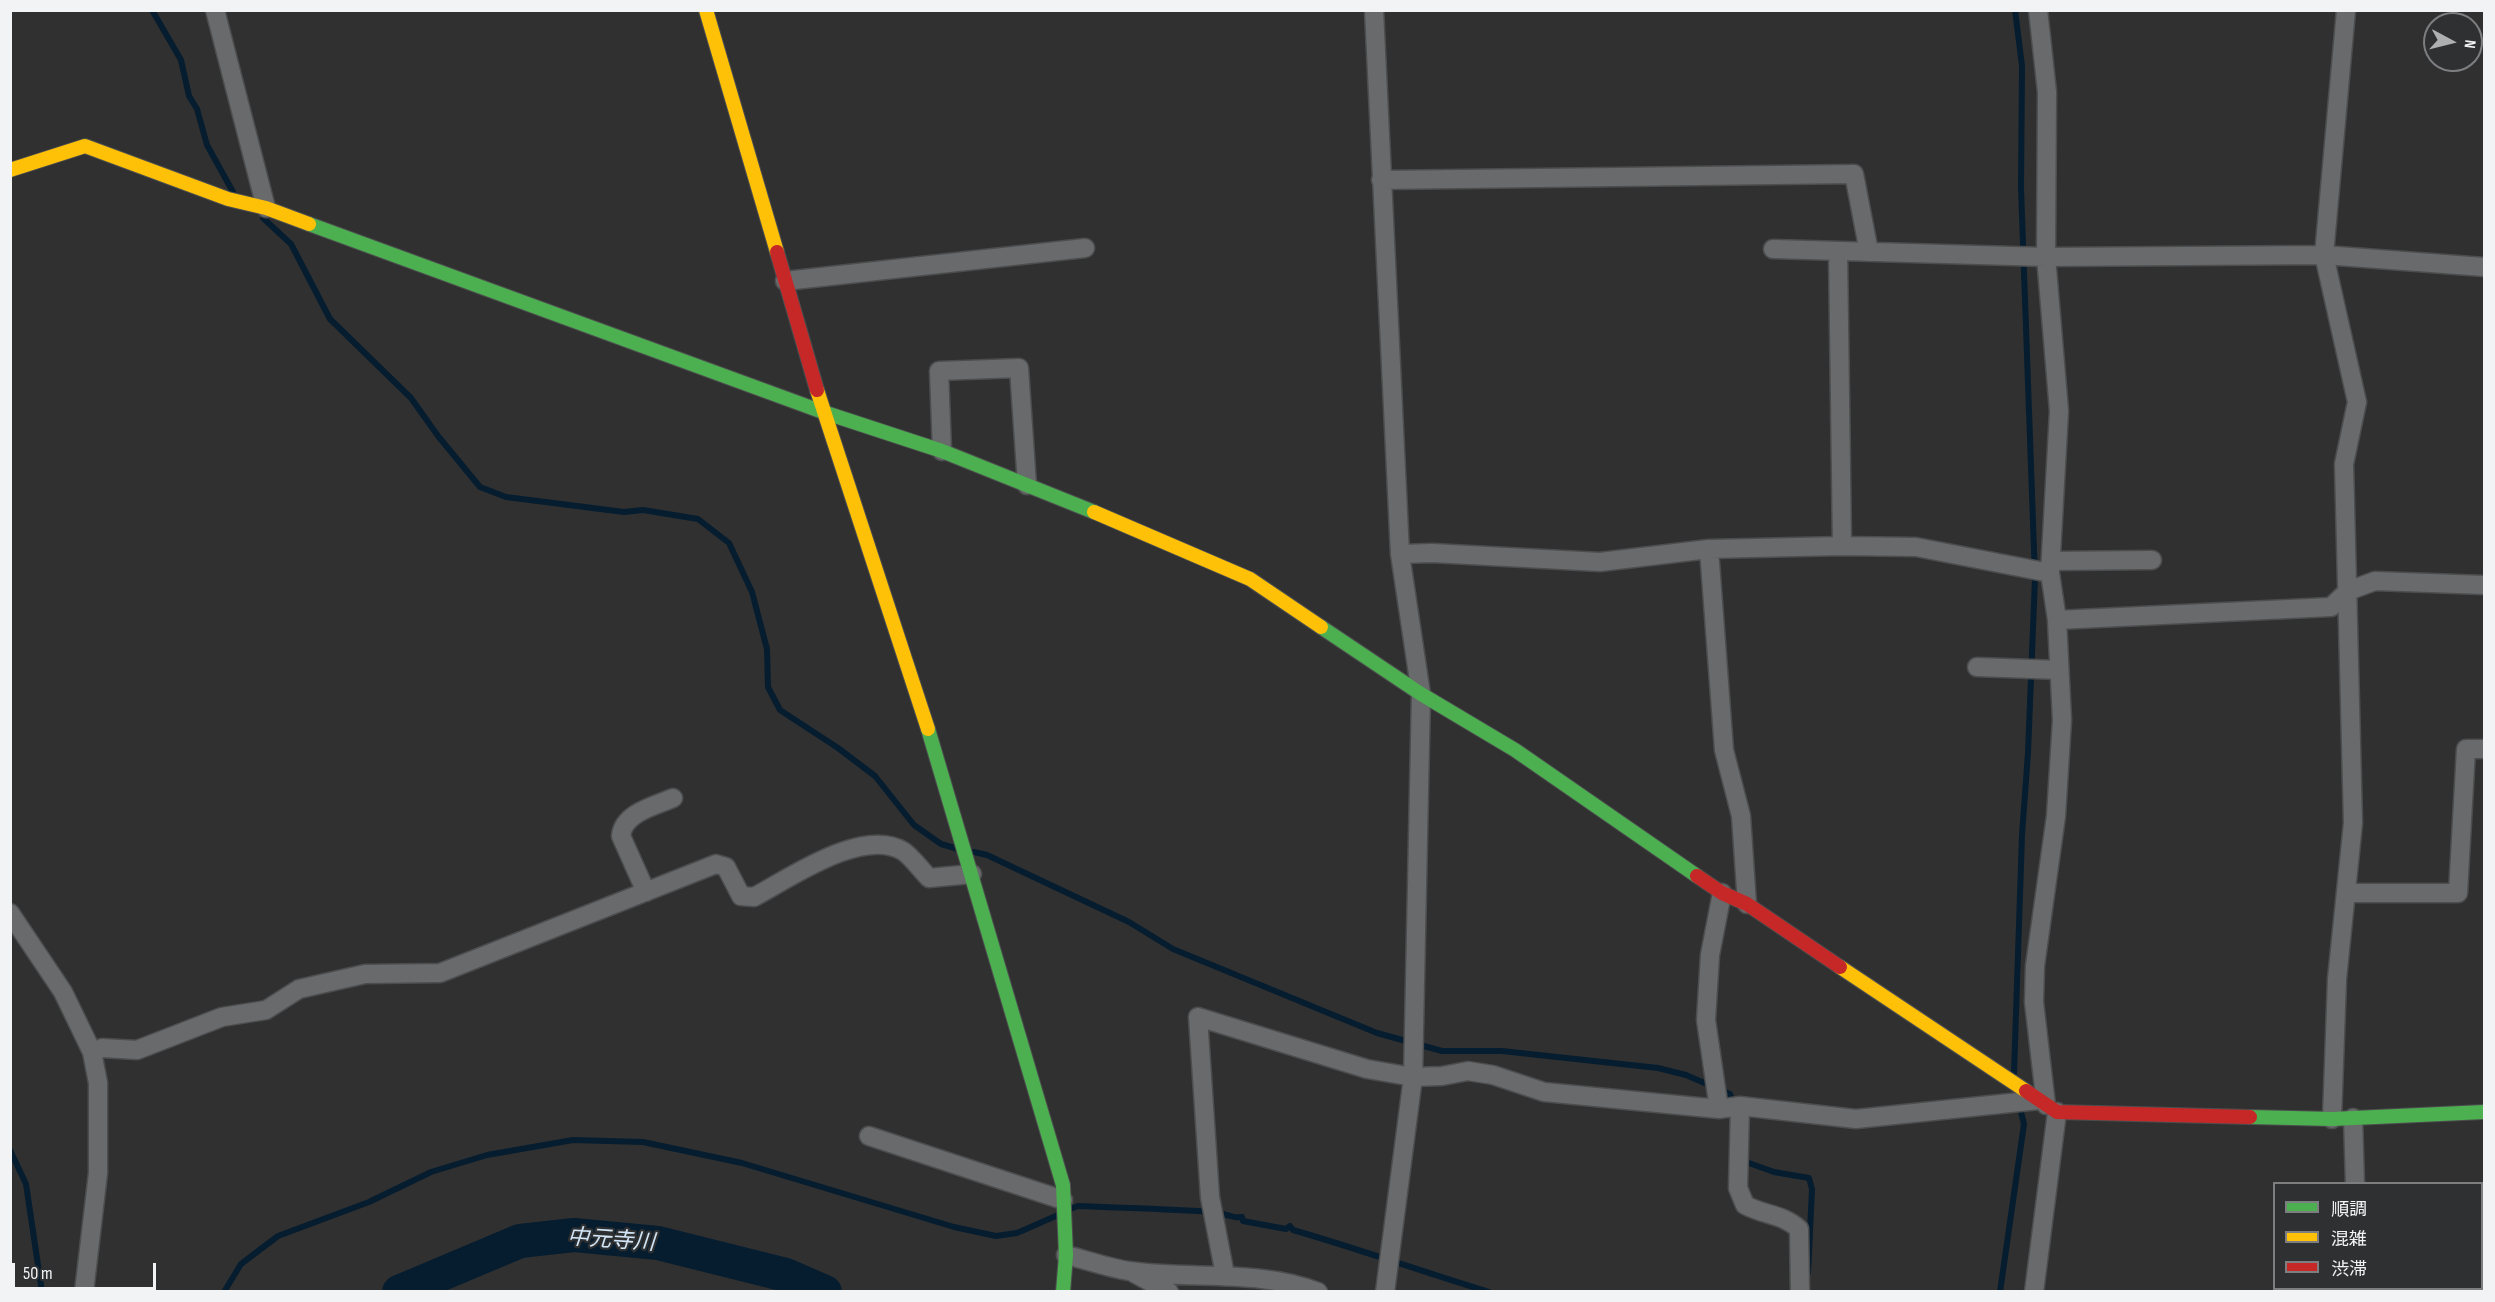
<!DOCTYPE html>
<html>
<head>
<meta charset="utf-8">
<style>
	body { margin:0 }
	#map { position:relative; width:2495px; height:1302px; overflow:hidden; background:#303031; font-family:"Sofia Sans Condensed","Noto Sans JP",sans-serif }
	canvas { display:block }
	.frame { position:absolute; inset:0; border:12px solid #f2f3f5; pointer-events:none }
	.legend { position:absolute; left:2273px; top:1182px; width:210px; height:108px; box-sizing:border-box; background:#2f3032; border:2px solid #7d7e80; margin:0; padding:8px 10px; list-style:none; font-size:18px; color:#f2f3f5 }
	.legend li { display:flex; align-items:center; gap:12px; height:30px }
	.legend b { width:30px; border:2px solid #7d7e80 }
	.north { position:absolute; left:2423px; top:12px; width:60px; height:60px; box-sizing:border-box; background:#2f3032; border:2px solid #7d7e80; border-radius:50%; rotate:97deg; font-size:16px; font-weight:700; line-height:24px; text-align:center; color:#f2f3f5 }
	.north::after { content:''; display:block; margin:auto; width:21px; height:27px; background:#aeafb0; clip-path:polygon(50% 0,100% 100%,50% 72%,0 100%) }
	.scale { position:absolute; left:12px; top:1263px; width:144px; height:27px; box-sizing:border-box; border:3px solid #f2f3f5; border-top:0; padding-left:8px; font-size:18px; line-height:21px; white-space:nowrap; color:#f2f3f5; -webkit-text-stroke:4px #2f3032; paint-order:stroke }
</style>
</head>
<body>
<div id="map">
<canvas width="2495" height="1302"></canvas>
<div class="frame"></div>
<ul class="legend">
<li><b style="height:8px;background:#4caf50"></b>順調</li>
<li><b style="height:8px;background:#ffc107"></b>混雑</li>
<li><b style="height:8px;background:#c62828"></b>渋滞</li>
</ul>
<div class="north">N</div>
<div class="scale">50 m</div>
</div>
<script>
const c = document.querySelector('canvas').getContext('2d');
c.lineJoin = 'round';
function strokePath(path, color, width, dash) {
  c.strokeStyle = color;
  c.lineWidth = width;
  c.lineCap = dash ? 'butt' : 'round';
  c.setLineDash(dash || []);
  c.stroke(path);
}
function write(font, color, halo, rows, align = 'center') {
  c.font = font + ' "Sofia Sans Condensed","Noto Sans JP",sans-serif';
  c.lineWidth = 4.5;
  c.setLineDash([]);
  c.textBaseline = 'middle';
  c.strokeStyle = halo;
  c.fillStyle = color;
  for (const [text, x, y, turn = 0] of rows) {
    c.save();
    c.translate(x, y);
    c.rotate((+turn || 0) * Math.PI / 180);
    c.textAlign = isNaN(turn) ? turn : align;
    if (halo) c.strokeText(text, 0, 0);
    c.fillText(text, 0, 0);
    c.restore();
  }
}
strokePath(new Path2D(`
	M 152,10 L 181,60 L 189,96 L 197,109 L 207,145 L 233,192
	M 263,218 L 291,244 L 330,319 L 411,398 L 438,436 L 480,487 L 506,497 L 624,512 L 643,510 L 698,519 L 729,543 L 752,592 L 767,649 L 768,687 L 780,710 L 838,748 L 875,776 L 914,825 L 941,844 L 958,849
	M 974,852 L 987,855 L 1129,922 L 1173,949 L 1377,1033 L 1442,1051 L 1502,1051 L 1658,1068 L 1686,1075 L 1730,1094 L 1734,1104
	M 2014,1073 L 2022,835 L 2028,753 L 2035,578 L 2021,188 L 2022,66 L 2015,10
	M 10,1150 L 26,1184 L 42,1292
	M 1745,1157 L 1746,1162 L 1774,1172 L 1809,1178 L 1812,1189 L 1808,1273
	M 1070,1209 L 1078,1206 C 1124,1208 1169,1209 1215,1212 C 1224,1213 1233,1219 1242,1217 L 1243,1221 L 1286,1229 L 1290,1226 L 1293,1230 C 1359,1249 1423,1272 1489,1292
	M 224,1292 L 241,1264 L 278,1236 L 369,1202 L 431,1172 L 487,1155 L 573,1140 L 643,1142 L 742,1163 L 954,1227 L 996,1236 L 1017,1233 L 1058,1215
	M 2000,1292 L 2024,1124 L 2019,1104`), '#051d2f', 6);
strokePath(new Path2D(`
	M 399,1292 L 520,1241 L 574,1235 L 658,1243 L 786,1275 L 825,1292`), '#051d2f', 34);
const street = new Path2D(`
	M 215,10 L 266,208
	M 1374,10 L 1400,554 L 1421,694 L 1413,1077 L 1385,1292
	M 2038,10 L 2047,92 L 2046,257 L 2059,411 L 2050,573 L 2057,620 L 2062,720 L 2056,816 L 2035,966 L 2034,1002 L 2046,1105
	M 1381,180 L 1854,174 L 1869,252
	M 1773,249 L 2046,257 L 2324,255 L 2484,267
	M 1838,251 L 1842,546 L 1916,547 L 2050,573
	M 785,281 L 1085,248
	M 942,451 L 939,371 L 1019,368 L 1027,485
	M 1709,549 L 1724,750 L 1741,816 L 1747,904
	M 1400,554 L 1432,553 L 1600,562 L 1709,549 L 1842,546
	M 2051,561 L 2152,560
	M 2057,620 L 2331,607 L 2348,591 L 2375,581 L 2484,585
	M 1977,667 L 2059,670
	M 646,892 L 621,836 C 623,813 654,806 673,798
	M 2346,893 L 2458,893 L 2466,749 L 2484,749
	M 10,913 L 63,992 L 92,1052 L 98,1083 L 98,1173 L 84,1292
	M 102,1048 L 137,1050 L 222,1017 L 266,1010 L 299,989 L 365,974 L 440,973 L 716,864 L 726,867 L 741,896 L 754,897 C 790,878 862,827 903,851 C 912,857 921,870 929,878 L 972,874
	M 1740,1106 L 1738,1188 L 1745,1205 C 1766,1216 1783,1214 1799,1229 L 1800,1292
	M 1719,1109 L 1706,1020 L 1710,955 L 1722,893
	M 2353,1118 L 2355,1184
	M 2332,1119 L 2337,979 L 2353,823 L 2344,464 L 2357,402 L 2324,255 L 2346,10
	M 869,1136 L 1063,1200
	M 1066,1255 C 1087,1260 1108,1268 1129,1271 C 1192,1280 1258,1269 1318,1292
	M 1134,1273 L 1169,1292
	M 1225,1275 L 1210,1197 L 1198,1017 L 1367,1069 L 1413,1077 L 1442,1076 L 1468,1071 L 1493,1075 L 1544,1092 L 1719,1109 L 1740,1106 L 1856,1119 L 2039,1100
	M 2034,1292 L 2057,1112
	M 2343,1292 L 2343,1288`);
const fast = new Path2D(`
	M 309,224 L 823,412 L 942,451 L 1094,512
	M 1321,627 L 1421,694 L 1515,750 L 1697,876
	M 928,729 L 1063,1185 L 1066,1255 L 1063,1292
	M 2250,1117 L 2332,1119 L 2484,1112`);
const slow = new Path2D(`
	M 706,10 L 777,252
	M 10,170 L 85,146 L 228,199 L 266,208 L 309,224
	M 817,390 L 928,729
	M 1094,512 L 1250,579 L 1321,627
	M 1840,967 L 2026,1091`);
const jam = new Path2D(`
	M 777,252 L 817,390
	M 1697,876 L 1722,893 L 1747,904 L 1840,967
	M 2026,1091 L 2057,1112 L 2250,1117`);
strokePath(street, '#4c4d4e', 21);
strokePath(fast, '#4c4d4e', 16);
strokePath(slow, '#4c4d4e', 16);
strokePath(jam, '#4c4d4e', 16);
strokePath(street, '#696a6b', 18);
strokePath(fast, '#4caf50', 14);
strokePath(slow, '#ffc107', 14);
strokePath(jam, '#c62828', 14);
write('italic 22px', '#d2e6f7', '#2f3032', [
	["中元寺川",611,1241,4]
]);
</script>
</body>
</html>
